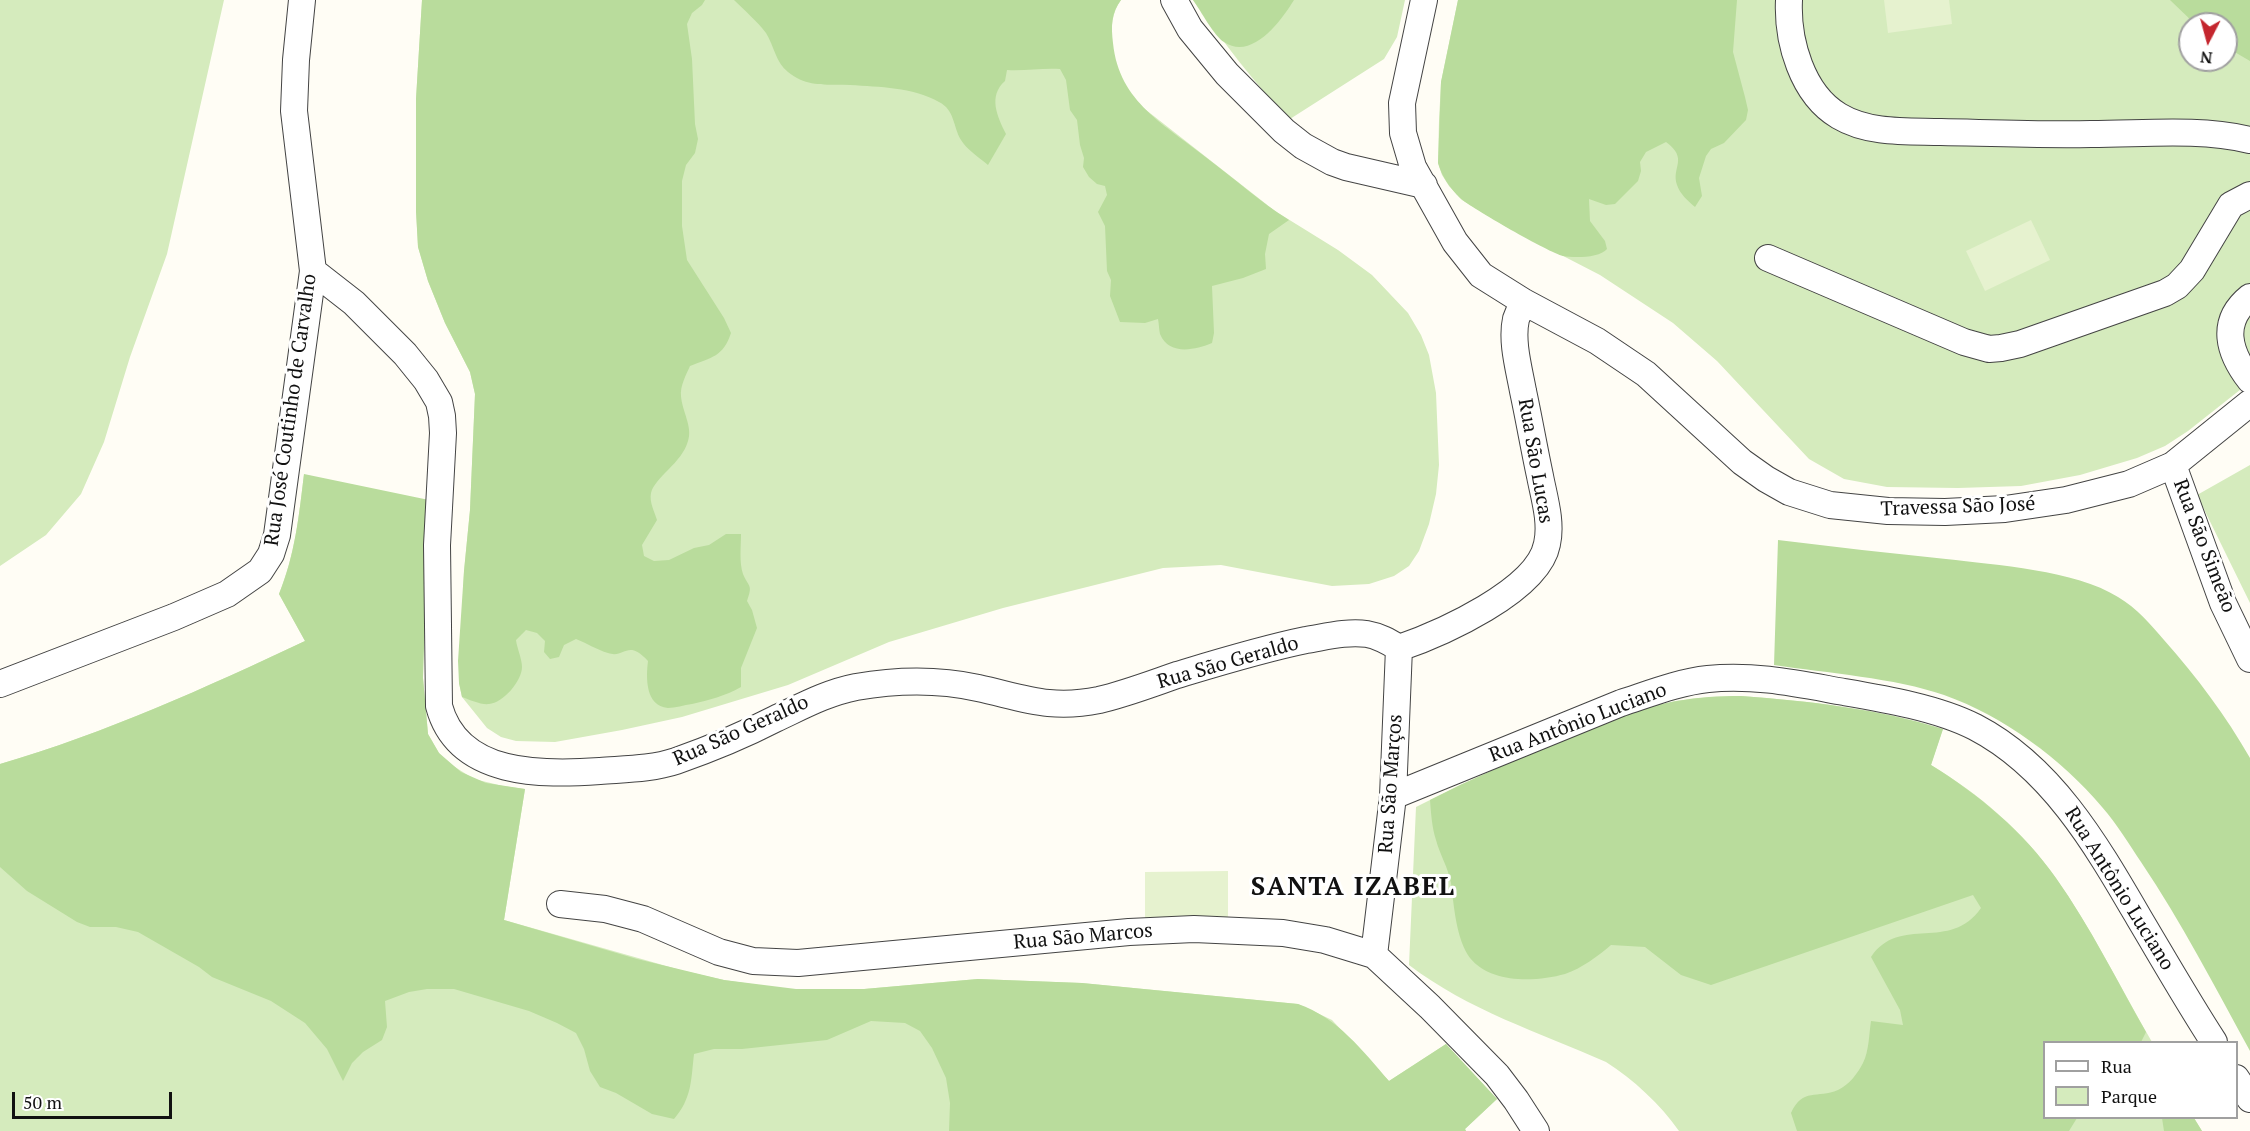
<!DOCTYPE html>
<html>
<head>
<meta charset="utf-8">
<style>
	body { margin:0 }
	#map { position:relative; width:2250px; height:1131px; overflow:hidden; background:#fffdf5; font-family:"PT Serif",serif }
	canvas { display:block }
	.legend { position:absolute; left:2043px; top:1041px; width:195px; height:78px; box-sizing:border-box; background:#fff; border:2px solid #a0a0a0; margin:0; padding:8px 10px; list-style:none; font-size:18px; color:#111 }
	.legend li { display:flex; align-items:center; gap:12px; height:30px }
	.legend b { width:30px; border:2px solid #a0a0a0 }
	.north { position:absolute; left:2178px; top:12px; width:60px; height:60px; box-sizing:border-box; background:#fff; border:2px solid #a0a0a0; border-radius:50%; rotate:186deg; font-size:16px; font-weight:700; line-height:24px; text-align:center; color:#111 }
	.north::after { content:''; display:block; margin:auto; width:21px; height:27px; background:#c4262e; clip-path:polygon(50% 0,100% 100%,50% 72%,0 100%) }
	.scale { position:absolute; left:12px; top:1092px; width:160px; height:27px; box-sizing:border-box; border:3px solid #111; border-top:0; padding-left:8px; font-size:18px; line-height:21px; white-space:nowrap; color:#111; -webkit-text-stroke:4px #fff; paint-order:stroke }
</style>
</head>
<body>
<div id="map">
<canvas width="2250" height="1131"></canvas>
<ul class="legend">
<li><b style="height:8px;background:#fff"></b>Rua</li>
<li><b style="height:16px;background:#d5ebbd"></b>Parque</li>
</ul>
<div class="north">N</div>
<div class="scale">50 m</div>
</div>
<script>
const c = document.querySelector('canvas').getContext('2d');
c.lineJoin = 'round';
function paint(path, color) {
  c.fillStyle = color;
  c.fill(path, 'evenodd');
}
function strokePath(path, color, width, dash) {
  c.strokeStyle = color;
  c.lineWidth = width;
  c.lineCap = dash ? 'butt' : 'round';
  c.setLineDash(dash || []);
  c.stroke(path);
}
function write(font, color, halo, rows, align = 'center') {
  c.font = font + ' "PT Serif",serif';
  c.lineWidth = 6;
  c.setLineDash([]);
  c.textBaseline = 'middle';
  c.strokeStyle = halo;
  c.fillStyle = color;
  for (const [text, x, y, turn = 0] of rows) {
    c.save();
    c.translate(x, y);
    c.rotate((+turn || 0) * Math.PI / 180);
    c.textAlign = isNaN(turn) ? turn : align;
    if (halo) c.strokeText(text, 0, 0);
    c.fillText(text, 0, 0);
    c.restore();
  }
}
paint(new Path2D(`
	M 0,0 L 224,0 L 167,254 L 130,357 L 104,442 L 81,494 L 46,535 L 0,566 Z
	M 422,0 L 1121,0 C 1104,23 1112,63 1126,87 C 1130,94 1136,100 1141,106 L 1275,211 L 1338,250 L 1372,275 L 1408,313 L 1421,335 L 1429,355 L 1436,393 L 1439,465 L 1436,494 L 1429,524 L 1419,551 L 1409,566 L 1394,576 L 1369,584 L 1332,586 L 1221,565 L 1163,568 L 1003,608 L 889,642 L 788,685 L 682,717 L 622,730 L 555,742 L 516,741 L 501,737 L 487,728 L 462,697 L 459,683 L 464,571 L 470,510 L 475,394 L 470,372 L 445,323 L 428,281 L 418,247 L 416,211 L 416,99 Z
	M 1193,0 L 1405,0 L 1397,37 L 1384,59 L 1290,119 C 1253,83 1224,42 1193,0 Z
	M 1458,0 L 2250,0 L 2250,382 L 2188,431 L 2165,446 L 2137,458 L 2080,475 L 2021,486 L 1958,488 L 1887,487 L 1844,479 L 1809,459 L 1717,361 L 1673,323 L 1600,275 L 1505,226 L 1462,200 L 1449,186 L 1442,175 L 1438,163 L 1439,120 L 1441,82 ZM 2190,24 L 2226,24 L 2226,60 L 2190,60 Z
	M 2250,465 L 2250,603 L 2197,495 Z
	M 304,474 L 423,678 L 428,734 L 439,753 L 447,762 L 474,779 L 503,786 L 525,789 L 504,920 L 684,971 L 724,980 L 786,989 L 864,989 L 978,979 L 1082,983 L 1298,1004 L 1332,1020 L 1389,1081 L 1446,1044 L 1497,1099 L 1465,1129 L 1466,1131 L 0,1131 L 0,764 C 106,733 205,688 305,641 L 279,594 C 295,555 299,516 304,474 Z
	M 1741,696 C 1809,701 1878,709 1943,729 L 1931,765 C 1979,794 2023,831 2055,877 C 2092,929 2120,987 2152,1042 L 2044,1042 L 2044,1118 L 2194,1118 L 2202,1131 L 1679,1131 C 1660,1104 1634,1080 1606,1062 C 1538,1032 1468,1010 1409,965 L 1416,807 L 1462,784 L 1628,715 L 1675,701 L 1710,697 Z`), '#d5ebbd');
paint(new Path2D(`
	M 422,0 L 705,0 L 702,5 L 692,13 L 687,24 L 692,59 L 695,124 L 698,139 L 695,153 L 686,165 L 682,181 L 682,226 L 687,260 L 724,318 L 731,333 C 723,357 712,357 690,366 C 686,375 680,386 681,396 C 682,411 693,427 688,441 C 682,463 655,477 651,493 C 649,502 655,513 657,520 L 642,545 L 644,556 L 654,561 L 669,560 L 694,548 L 709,545 L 726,534 L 741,534 C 741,546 739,563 743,574 C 749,588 753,584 747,601 L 752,610 L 757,628 L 741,668 L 741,687 C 725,696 709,700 692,704 C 684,705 675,708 668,708 C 645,706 646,677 648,661 C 627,638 625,659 608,653 C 597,650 587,643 576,639 L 564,645 L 559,657 L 550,659 L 544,652 L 545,641 L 537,633 L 526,630 L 516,640 C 517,648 522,659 522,667 C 522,681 503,703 489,704 C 481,705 470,700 462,697 L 459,683 L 458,661 L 464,571 L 470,510 L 475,394 L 470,372 L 445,323 L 428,281 L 418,247 L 416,211 L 416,99 Z
	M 734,0 L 1121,0 C 1111,13 1111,27 1113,43 C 1119,103 1166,125 1208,159 C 1235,179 1260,202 1289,220 L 1269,234 L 1265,254 L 1266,269 L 1243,278 L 1212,286 L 1214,333 L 1212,343 C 1195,350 1169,356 1160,334 C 1159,330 1159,324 1158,319 L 1145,323 L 1120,322 L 1110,296 L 1111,280 L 1107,271 L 1105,226 L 1098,212 L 1107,195 L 1105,186 L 1097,184 L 1089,177 L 1083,167 L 1084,158 L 1080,145 L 1077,120 L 1070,110 L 1066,80 L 1060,69 C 1042,68 1025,71 1007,70 L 1005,81 C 988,96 997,116 1006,134 L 988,165 C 980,158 966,149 961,140 C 953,127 955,110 939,102 C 912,87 880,87 850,85 C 827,84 808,88 788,72 C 776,63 774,46 766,33 C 757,21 745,11 734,0 Z
	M 1193,0 L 1294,0 C 1281,21 1252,61 1224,42 C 1214,36 1201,11 1193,0 Z
	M 1458,0 L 1737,0 L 1733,52 L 1745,97 L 1748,110 L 1746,120 L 1724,143 L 1711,149 L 1706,156 L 1699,178 L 1702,196 L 1695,207 C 1688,201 1680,194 1677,185 C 1671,167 1689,159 1666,142 L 1646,152 L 1640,162 L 1641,171 L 1638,181 L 1615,204 L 1606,205 L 1589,199 L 1590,221 L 1605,241 L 1607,249 C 1600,258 1574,258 1563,256 C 1550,253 1471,208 1460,198 C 1450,188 1442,177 1438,163 L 1441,82 Z
	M 2170,0 L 2250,0 L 2250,61 L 2226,47 L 2226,24 L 2195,24 Z
	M 304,474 L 429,500 L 423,678 L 428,734 L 439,753 L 461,772 L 486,783 L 525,789 L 504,920 L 637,959 L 724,980 L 796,989 L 864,989 L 978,979 L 1082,983 L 1298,1004 C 1338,1018 1362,1050 1389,1081 L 1446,1044 L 1497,1099 L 1465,1129 L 1466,1131 L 949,1131 L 950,1103 L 946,1078 L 932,1048 L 920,1031 L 905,1023 L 871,1021 L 827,1040 L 742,1049 L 714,1049 L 694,1054 C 691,1080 692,1098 674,1119 L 652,1114 L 616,1093 L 600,1087 L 590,1071 L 584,1049 L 576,1033 L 557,1023 L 529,1011 L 454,989 L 427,989 L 409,992 L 385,1001 L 387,1027 L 382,1040 L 363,1052 L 352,1063 L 343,1081 L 327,1049 L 305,1023 L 271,1001 L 212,977 L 199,967 L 138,932 L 116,927 L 90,927 L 77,922 L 27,891 L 0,867 L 0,764 C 106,733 205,688 305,641 L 279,594 C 295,555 299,516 304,474 Z
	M 1778,540 C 1834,547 1890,553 1946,559 C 1996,565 2075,570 2118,597 C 2137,608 2151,625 2164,640 C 2197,677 2226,716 2250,758 L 2250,1051 C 2215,987 2182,923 2141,862 C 2129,844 2117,824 2102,807 C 2062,759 2003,716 1944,695 C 1895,678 1827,673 1774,665 Z
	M 1741,696 C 1809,701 1878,709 1943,729 L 1931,765 C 1978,794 2024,832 2056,878 C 2090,926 2117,981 2146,1032 L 2141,1042 L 2044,1042 L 2044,1118 L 2077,1118 L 2069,1131 L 1797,1131 L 1791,1113 C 1803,1087 1817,1099 1838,1090 C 1849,1085 1858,1073 1863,1063 C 1869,1051 1869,1034 1871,1021 L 1903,1025 L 1900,1010 L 1871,957 C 1900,914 1950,953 1981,908 L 1973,895 L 1711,985 L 1681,975 L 1645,947 L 1611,945 C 1597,957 1582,968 1565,974 C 1536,982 1491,984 1470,958 C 1456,939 1454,906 1451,883 C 1448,867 1440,855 1436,840 C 1432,828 1431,813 1430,800 C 1469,780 1508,763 1547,746 C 1588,729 1633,708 1677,701 C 1698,697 1720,696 1741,696 Z
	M 2162,1118 L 2194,1118 L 2202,1131 L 2164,1131 Z`), '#b9dc9c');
paint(new Path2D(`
	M 1884,0 L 1949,0 L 1952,24 L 1888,33 Z
	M 2031,220 L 2050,260 L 1985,291 L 1966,251 Z
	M 1228,871 L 1228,924 L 1145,925 L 1145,872 Z`), '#e6f2cf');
const minor = new Path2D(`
	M 1174,0 L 1190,29 L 1227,74 L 1284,131 L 1303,146 L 1332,162 L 1346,167 L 1424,185
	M 1424,0 L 1402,103 L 1403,133 L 1413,167 L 1455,242 L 1481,275 L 1524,302 L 1597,341 L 1646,374 L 1742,462 L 1766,479 L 1789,492 L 1830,505 L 1888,511 L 1945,512 L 2005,509 L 2066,500 L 2129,484 L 2173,465 L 2250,403
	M 1789,0 C 1787,41 1802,94 1839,116 C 1869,134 1908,131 1941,132 C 1991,133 2041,135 2091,134 C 2145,134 2198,128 2250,140
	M 1768,258 L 1964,342 L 1989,349 L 2001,348 L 2020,344 L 2165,293 L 2177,286 L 2192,270 L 2231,205 L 2250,195
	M 313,271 L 354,303 L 405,354 L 426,380 L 439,402 L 442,416 L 443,433 L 437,545 L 439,706 C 458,777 543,775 600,771 C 626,769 652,769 676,761 C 710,749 744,735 775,719 C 803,706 826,693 856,687 C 897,680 937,679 978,688 C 1024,698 1050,710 1099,700 C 1125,694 1151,684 1177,675 C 1220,662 1262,649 1306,640 C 1325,637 1347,631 1367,634 C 1379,636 1389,642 1399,648
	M 2250,297 C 2219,322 2229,353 2250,380
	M 2173,465 L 2223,603 L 2250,659
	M 1399,648 C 1440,634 1538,591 1547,544 C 1552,522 1544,497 1540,476 C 1534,448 1529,419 1523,391 C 1519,369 1511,341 1516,319 C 1518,313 1521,307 1524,302
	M 0,684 L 174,617 L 227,594 L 260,571 L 271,554 L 277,535 L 313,271 L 294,111 L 296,60 L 302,0
	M 1393,796 L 1621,703 C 1649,694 1679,682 1708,679 C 1754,674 1799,684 1844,692 C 1885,699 1938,708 1975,727 C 2052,767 2097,846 2139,918 C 2164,960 2188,1002 2214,1042
	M 560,904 L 605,909 L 643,919 L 719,952 L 753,961 L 798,963 L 1129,932 L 1194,929 L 1283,933 L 1325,940 L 1374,955 L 1430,1007 L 1497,1075 L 1516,1100 L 1536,1131
	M 1374,955 L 1393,796 L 1399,648
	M 2236,1078 L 2250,1099`);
strokePath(minor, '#444', 28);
strokePath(minor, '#fff', 26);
write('20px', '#111', '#fff', [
	["Rua José Coutinho de Carvalho",291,410,-82],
	["Rua São Lucas",1535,461,80],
	["Travessa São José",1958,507,-2],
	["Rua São Simeão",2204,546,69],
	["Rua São Geraldo",1228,663,-16],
	["Rua Antônio Luciano",1578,723,-21],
	["Rua São Geraldo",741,731,-24],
	["Rua São Marços",1391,784,-86],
	["Rua Antônio Luciano",2119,889,58],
	["Rua São Marcos",1083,937,-5]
]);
c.letterSpacing = '1.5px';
write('bold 26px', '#111', '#fff', [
	["SANTA IZABEL",1353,888]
]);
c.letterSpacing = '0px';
</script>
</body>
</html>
